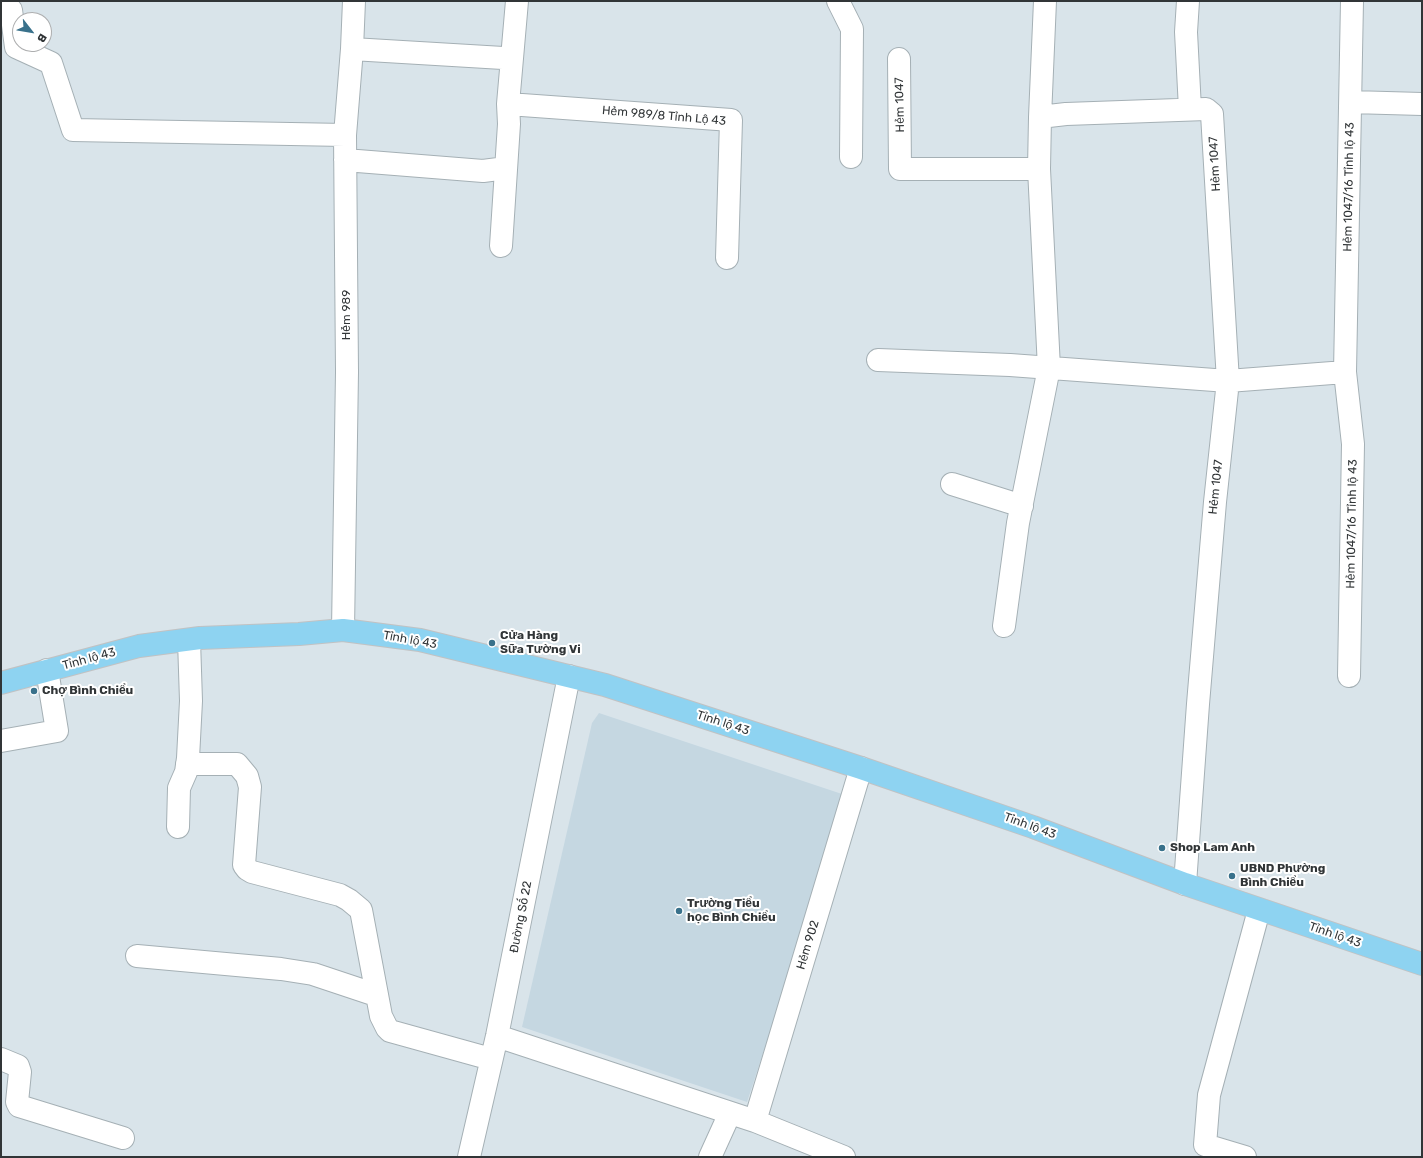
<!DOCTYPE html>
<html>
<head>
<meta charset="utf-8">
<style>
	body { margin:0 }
	#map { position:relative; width:1423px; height:1158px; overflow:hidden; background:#d9e4ea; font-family:Rubik,sans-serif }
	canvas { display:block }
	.frame { position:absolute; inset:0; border:2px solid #313537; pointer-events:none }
	.north { position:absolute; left:12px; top:12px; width:40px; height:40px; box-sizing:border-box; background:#fff; border:1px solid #adaeaf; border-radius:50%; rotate:121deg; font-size:11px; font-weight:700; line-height:16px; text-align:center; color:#313537 }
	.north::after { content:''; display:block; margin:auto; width:14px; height:18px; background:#39718b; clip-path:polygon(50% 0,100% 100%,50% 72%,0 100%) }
</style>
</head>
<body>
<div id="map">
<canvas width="1423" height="1158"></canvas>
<div class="frame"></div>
<div class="north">B</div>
</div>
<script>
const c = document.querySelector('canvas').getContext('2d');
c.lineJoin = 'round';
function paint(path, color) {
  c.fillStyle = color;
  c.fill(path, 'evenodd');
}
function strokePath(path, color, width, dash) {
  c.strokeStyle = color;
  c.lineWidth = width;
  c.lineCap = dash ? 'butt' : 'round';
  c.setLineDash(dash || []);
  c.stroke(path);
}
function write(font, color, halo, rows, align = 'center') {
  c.font = font + ' Rubik,sans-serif';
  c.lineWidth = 4;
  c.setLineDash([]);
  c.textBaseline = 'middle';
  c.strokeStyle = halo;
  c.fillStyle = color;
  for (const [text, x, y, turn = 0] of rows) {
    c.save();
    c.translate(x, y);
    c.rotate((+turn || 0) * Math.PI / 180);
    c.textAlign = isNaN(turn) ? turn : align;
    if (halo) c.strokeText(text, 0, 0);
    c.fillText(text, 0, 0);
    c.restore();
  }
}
paint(new Path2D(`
	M 599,713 L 848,796 L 747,1102 L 522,1027 L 592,723 Z`), '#c5d7e1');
const minor = new Path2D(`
	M 838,1 L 852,29 L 851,157
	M 1188,1 L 1186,32 L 1190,109
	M 1,9 L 11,10 L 16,47 L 51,63 L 73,130 L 345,135
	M 352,49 L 503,58 L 509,61 L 511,67
	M 899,59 L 900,169 L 1039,169
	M 1351,102 L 1422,104
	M 508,104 L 731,120 L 727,258
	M 1040,117 L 1045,1
	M 345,160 L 483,171 L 506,168
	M 501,246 L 509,124 L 508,104 L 517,1
	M 878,360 L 1010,365 L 1228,381 L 1345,372
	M 952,484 L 1022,506
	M 1004,626 L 1018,523 L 1049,368 L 1039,169 L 1040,117 L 1066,114 L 1206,109 L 1212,114 L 1228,381 L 1215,502 L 1198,704 L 1185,884
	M 343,630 L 347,372 L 345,135 L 352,49 L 354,1
	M 1349,676 L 1353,444 L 1345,372 L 1352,1
	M 1,741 L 57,731 L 47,670
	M 187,764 L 237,764 L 247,776 L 250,787 L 244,865 L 247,869 L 252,872 L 340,895 L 349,900 L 361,910 L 381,1016 L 387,1028 L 390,1031 L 491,1059
	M 178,827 L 179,788 L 186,772 L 188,758 L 191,701 L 189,640
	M 137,956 L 281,969 L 313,974 L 376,995
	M 497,1036 L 755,1121 L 844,1157
	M 1,1059 L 18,1066 L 20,1072 L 17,1102 L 19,1106 L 123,1138
	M 755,1121 L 861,768
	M 469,1157 L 497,1036 L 569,676
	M 710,1157 L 730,1113
	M 1245,1157 L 1205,1145 L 1209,1095 L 1259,910`);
const major = new Path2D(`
	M 1,683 L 139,646 L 200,638 L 299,634 L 343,630 L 420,640 L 605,685 L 861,768 L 1033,827 L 1185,884 L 1422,964`);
strokePath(minor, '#a5b0b5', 24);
strokePath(major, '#c1c2c3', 24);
strokePath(minor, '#fff', 22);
strokePath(major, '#8ed3f1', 22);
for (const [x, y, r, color] of [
	[492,643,4,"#39718b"],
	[34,691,4,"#39718b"],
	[1162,848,4,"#39718b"],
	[1232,876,4,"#39718b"],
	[679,911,4,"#39718b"]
]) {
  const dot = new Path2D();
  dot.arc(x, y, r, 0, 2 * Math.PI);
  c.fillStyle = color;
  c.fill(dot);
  strokePath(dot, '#fff', 1.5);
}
write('12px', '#313537', '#fff', [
	["Hẻm 1047",900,105,-91],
	["Hẻm 989/8 Tỉnh Lộ 43",664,116,5],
	["Hẻm 1047",1215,164,-93],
	["Hẻm 1047/16 Tỉnh lộ 43",1349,187,-89],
	["Hẻm 989",347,315,-90],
	["Hẻm 1047",1216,487,-84],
	["Hẻm 1047/16 Tỉnh lộ 43",1352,524,-89],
	["Tỉnh lộ 43",410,640,10],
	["Tỉnh lộ 43",89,659,-15],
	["Tỉnh lộ 43",723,723,18],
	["Tỉnh lộ 43",1030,826,20],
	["Đường Số 22",521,917,-79],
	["Tỉnh lộ 43",1335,935,19],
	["Hẻm 902",808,945,-73]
]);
write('bold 12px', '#313537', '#fff', [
	["Cửa Hàng",500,636],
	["Sữa Tường Vi",500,650],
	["Chợ Bình Chiểu",42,691],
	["Shop Lam Anh",1170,848],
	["UBND Phường",1240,869],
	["Bình Chiểu",1240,883],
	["Trường Tiểu",687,904],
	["học Bình Chiểu",687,918]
], 'left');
</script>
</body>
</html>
